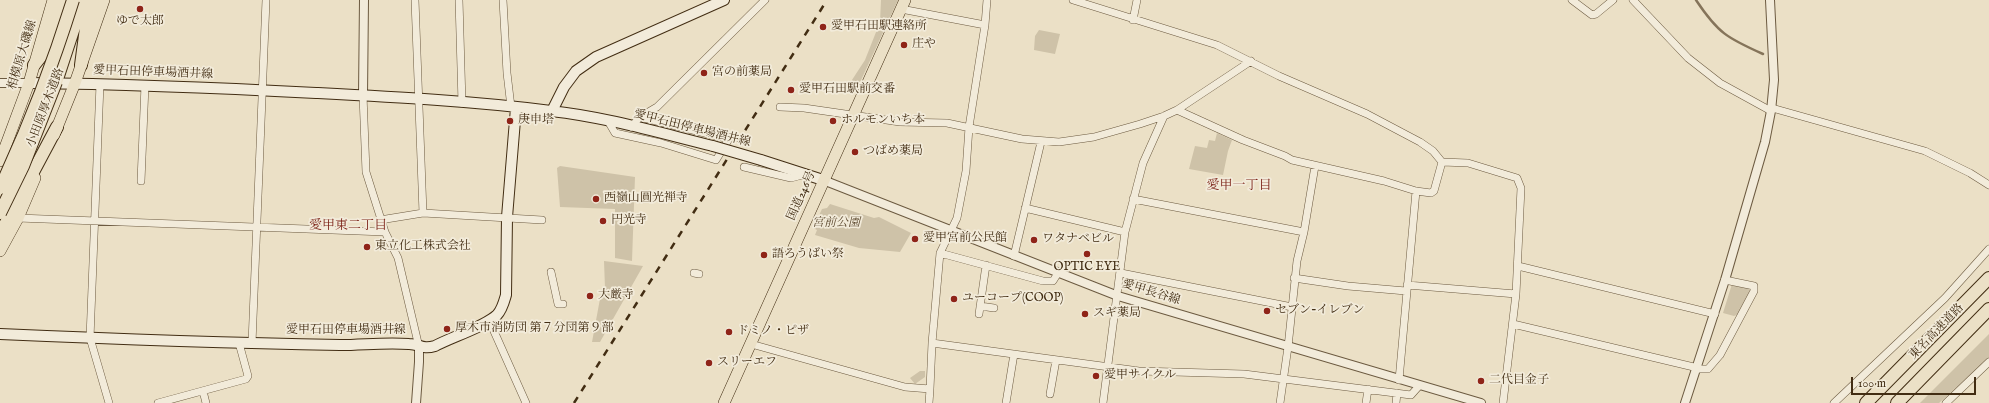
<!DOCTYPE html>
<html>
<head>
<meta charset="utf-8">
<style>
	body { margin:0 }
	#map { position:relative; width:1989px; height:403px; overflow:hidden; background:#ebe0c6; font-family:"IM FELL English",serif }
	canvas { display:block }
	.scale { position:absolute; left:1851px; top:377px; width:125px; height:18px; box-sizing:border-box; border:2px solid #422d13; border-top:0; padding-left:5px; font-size:12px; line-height:14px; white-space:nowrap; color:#422d13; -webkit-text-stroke:3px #f2ebda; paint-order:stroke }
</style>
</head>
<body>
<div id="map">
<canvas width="1989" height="403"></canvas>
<div class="scale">100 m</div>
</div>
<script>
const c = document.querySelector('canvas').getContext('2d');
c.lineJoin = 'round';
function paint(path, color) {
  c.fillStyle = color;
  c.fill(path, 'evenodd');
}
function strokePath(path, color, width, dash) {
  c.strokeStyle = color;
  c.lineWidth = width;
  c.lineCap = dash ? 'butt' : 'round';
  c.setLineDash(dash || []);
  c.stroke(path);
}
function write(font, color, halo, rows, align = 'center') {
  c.font = font + ' "IM FELL English","Noto Serif JP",serif';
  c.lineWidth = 3.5;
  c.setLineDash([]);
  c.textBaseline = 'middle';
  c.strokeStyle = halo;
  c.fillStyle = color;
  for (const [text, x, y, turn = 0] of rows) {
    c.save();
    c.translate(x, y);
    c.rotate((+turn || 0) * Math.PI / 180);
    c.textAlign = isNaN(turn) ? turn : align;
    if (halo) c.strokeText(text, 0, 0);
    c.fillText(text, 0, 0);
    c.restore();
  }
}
paint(new Path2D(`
	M 881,0 L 898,0 L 856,91 L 852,91 L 850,88 L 850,83 L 865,60 L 880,22 Z
	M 1039,30 L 1060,34 L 1055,54 L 1034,50 L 1035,36 Z
	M 1217,133 L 1232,140 L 1228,151 L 1223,175 L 1189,169 L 1195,146 L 1207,148 L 1209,140 L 1215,141 Z
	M 560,166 L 635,177 L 632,261 L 615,258 L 615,209 L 560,207 L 557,168 Z
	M 830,204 L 874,218 L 879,217 L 911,233 L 900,252 L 859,248 L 815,235 L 817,230 L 813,228 L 822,209 L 827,208 Z
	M 604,261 L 643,266 L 600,342 L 592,342 L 602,288 L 605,288 Z
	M 1732,284 L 1748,288 L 1750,291 L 1739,314 L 1734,316 L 1723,313 Z
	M 1989,334 L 1989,358 L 1939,403 L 1920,403 Z
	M 920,371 L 925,371 L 925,377 L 915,384 L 910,378 Z`), '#cec2a8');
strokePath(new Path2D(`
	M 1696,0 C 1718,33 1727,38 1763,54`), '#85745a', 2.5);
const minor = new Path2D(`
	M 415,0 L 423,213
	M 459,0 L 462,103
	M 503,0 L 507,73 L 511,107
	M 1073,0 L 1217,45 L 1279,76 L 1367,114 L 1420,142 L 1433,151 L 1442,162 L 1468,163 L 1517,178 L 1521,188 L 1516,294 L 1503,403
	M 1572,0 L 1592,15 L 1596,14 L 1613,0
	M 1633,0 L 1688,58 L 1720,83 L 1771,111
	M 901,9 L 985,25
	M 1133,20 L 1137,0
	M 100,84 L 90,338 L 109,403
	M 363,95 L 366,172 L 385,232 L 398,258 L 419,347
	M 780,107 L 804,108 L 900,122 L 947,123 L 1022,139 L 1059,142 L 1094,137 L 1140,124 L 1164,116 L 1177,110 L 1251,61
	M 1772,108 L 1925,151 L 1970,173 L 1989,185
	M 1177,110 L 1243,140 L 1285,156 L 1292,160 L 1384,181 L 1416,191 L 1431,193 L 1434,191 L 1442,162
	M 608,121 L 615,133 L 661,143 L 716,160 L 729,139 L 640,117
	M 631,127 L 640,117 L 657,107 L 765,0
	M 744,167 L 791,178 L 806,174
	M 141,181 L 145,85
	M 1133,199 L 1304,232
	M 1025,208 L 1125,232
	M 18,218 L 385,232
	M 380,220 L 423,213 L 542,220
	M 940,253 L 1043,281 L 1053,281 L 1058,273
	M 1014,256 L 1041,142
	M 1518,266 L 1715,314
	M 551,272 L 558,304 L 563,304
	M 694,273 L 699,274
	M 1121,273 L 1292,307
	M 1294,278 L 1348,286 L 1406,291
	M 1407,285 L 1516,294
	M 980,306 L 994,308
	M 979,314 L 986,265
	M 489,320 L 526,403
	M 1513,324 L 1698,368
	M 252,343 L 266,0
	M 932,343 L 940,253 L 957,218 L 966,171 L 969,127 L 985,25 L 987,0
	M 751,344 L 905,387 L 930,389 L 932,343 L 1139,371 L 1244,374 L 1411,395 L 1419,386
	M 1697,369 L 1708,369 L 1720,355 L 1754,291 L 1754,286 L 1725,280
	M 1399,380 L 1416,191
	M 203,391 L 206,403
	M 1050,394 L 1056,360
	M 158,403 L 246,379 L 248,376 L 239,343
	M 929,403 L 930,389
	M 1006,403 L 1014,354
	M 1103,403 L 1125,232 L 1143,163 L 1164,116
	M 1280,403 L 1288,347 L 1297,261 L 1304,232 L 1315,166
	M 1366,403 L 1368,389
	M 1396,403 L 1397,393
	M 1834,403 L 1945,298 L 1989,249
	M 1946,403 L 1989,362`);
const tertiary = new Path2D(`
	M 0,83 L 29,83
	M 363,95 L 364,0
	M 823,180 L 1118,296 L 1481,403
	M 416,403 L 419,362 L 419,347
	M 1685,403 L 1725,280 L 1765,142 L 1771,111 L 1774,80 L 1770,0`);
const secondary = new Path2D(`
	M 29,83 C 125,84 221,88 316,93 C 394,97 473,101 551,111 C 606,117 660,133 713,146
	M 552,111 L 564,87 L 576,71 L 596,57 L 724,0
	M 761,160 L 823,180
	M 0,334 C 113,339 226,343 340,345 C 363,345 386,342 409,344 C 420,344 422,350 435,346 C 452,337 484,327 497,315 C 502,310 504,302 506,295 L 507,217 L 516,108`);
const primary = new Path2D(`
	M 54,135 L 75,83 L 104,0
	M 0,161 L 29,83 L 53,0
	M 0,251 L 18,218 L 35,178`);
const trunk = new Path2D(`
	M 724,403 L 905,0`);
const motorway = new Path2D(`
	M 34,65 L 45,51 L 63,0
	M 81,65 L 86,28 L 93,0
	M 56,82 L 83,0
	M 0,234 L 57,127
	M 1866,403 L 1989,278
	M 1897,403 L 1989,309`);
strokePath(minor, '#6c5a40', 8);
strokePath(tertiary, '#6c5a40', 10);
strokePath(secondary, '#422d13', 12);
strokePath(primary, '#422d13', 12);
strokePath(trunk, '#422d13', 12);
strokePath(motorway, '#422d13', 14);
strokePath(minor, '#f2ebda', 7);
strokePath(tertiary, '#f2ebda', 8);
strokePath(secondary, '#f2ebda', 10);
strokePath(primary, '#ebe0c6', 11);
strokePath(trunk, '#ebe0c6', 11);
strokePath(motorway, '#ebe0c6', 12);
strokePath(new Path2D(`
	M 574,403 L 827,0`), '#422d13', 2.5, [7, 7]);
const secondaryBridge = new Path2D(`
	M 713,146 L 761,160`);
const motorwayBridge = new Path2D(`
	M 0,188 C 29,127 53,64 73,0
	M 0,213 L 23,166 L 56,82`);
strokePath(secondaryBridge, '#422d13', 12, []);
strokePath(motorwayBridge, '#422d13', 14, []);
strokePath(secondaryBridge, '#f2ebda', 10);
strokePath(motorwayBridge, '#ebe0c6', 12);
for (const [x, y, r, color] of [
	[140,9,4,"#8f2418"],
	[823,27,4,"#8f2418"],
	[904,45,4,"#8f2418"],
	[704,73,4,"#8f2418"],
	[791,90,4,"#8f2418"],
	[510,121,4,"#8f2418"],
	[833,121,4,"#8f2418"],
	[855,152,4,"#8f2418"],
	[596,199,4,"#8f2418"],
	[603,221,4,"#8f2418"],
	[915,239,4,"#8f2418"],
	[1034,240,4,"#8f2418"],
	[367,247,4,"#8f2418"],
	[1087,254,4,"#8f2418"],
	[764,255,4,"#8f2418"],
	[590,296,4,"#8f2418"],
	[954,299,4,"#8f2418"],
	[1267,311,4,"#8f2418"],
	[1085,314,4,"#8f2418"],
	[447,329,4,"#8f2418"],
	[729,332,4,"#8f2418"],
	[709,363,4,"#8f2418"],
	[1096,376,4,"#8f2418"],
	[1481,381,4,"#8f2418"]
]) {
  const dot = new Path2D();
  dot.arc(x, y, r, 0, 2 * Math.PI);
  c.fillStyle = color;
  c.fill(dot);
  strokePath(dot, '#f2ebda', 1.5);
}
write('12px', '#422d13', '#f2ebda', [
	["ゆで太郎",140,22,"center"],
	["愛甲石田駅連絡所",831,27],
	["庄や",912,45],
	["宮の前薬局",712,73],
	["愛甲石田駅前交番",799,90],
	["庚申塔",518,121],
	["ホルモンいち本",841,121],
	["つばめ薬局",863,152],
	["西嶺山圓光禅寺",604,199],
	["円光寺",611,221],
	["愛甲宮前公民館",923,239],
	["ワタナベビル",1042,240],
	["東立化工株式会社",375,247],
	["語ろうばい祭",772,255],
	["OPTIC EYE",1087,268,"center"],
	["大厳寺",598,296],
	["ユーコープ(COOP)",962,299],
	["セブン-イレブン",1275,311],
	["スギ薬局",1093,314],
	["厚木市消防団 第７分団第９部",455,329],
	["ドミノ・ピザ",737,332],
	["スリーエフ",717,363],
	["愛甲サイクル",1104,376],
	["二代目金子",1489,381]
], 'left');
write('12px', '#422d13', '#f2ebda', [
	["相模原大磯線",23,55,-73],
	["愛甲石田停車場酒井線",153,73,2],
	["小田原厚木道路",46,108,-69],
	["愛甲石田停車場酒井線",692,129,14],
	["国道246号",802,196,-66],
	["愛甲長谷線",1151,293,17],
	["愛甲石田停車場酒井線",346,331],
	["東名高速道路",1937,332,-46]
]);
write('italic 12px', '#5e4b31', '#f2ebda', [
	["宮前公園",836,224]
]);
write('13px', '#7a1f14', '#f2ebda', [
	["愛甲一丁目",1239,186],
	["愛甲東二丁目",348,226]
]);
</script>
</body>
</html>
